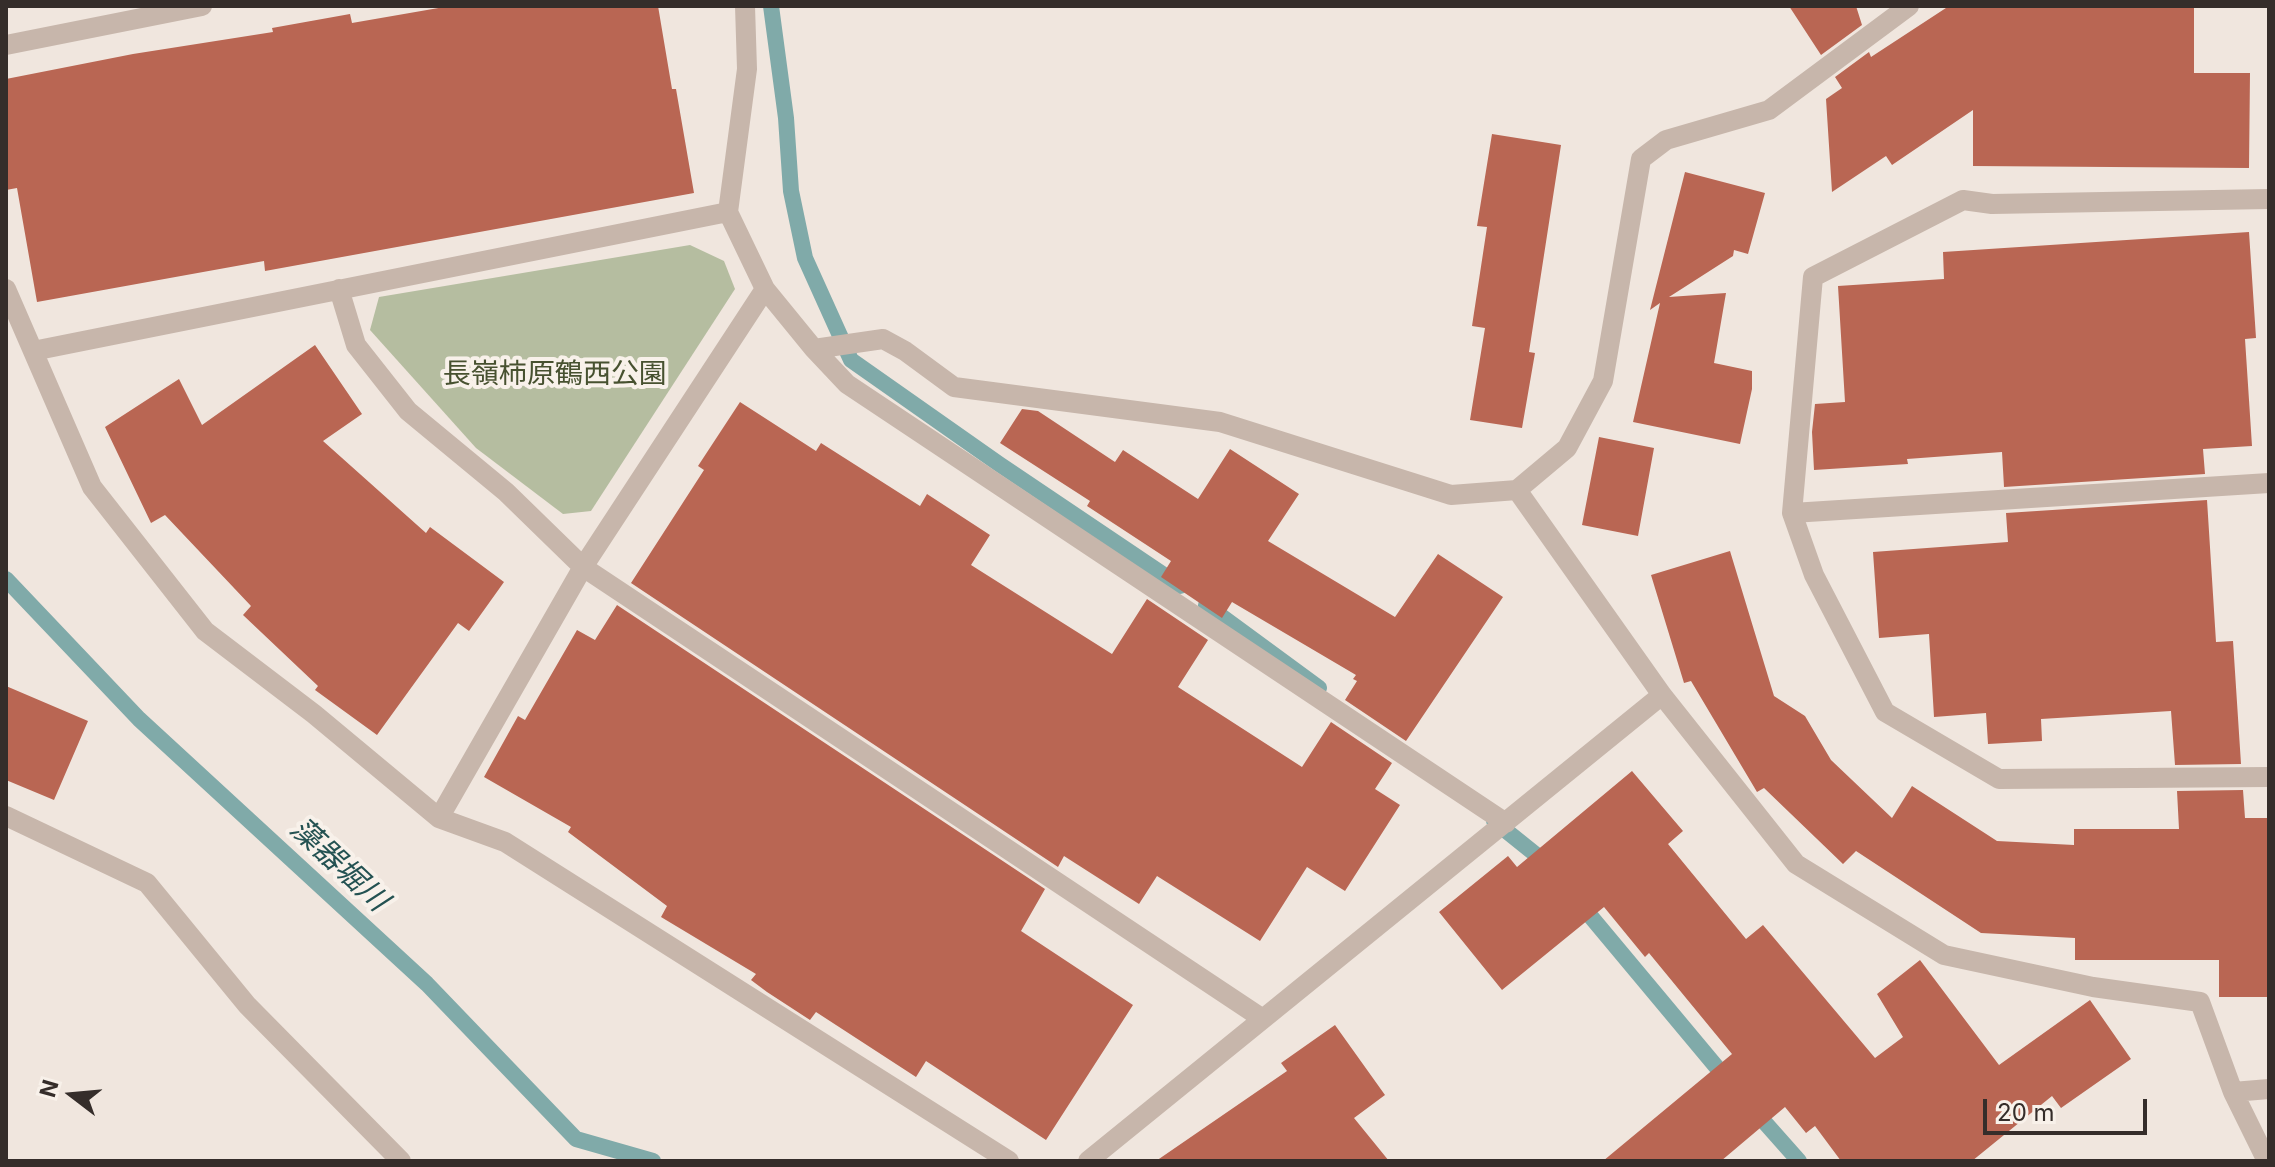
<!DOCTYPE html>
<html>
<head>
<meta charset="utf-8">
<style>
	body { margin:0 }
	#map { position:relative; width:2275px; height:1167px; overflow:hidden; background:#f0e6de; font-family:Inter,sans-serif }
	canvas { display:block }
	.frame { position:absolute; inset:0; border:8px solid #352d2a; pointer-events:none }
	.north { position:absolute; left:32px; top:1055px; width:80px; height:80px; -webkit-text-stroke:6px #f8f1ea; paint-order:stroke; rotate:286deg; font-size:22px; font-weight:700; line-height:32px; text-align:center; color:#352d2a }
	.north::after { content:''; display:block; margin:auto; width:28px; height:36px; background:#352d2a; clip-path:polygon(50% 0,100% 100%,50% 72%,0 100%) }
	.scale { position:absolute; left:1983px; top:1099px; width:164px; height:36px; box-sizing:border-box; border:4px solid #352d2a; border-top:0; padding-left:10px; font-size:24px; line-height:28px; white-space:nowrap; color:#352d2a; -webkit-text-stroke:6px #f8f1ea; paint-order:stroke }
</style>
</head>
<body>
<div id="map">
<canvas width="2275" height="1167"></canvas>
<div class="frame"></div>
<div class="north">N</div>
<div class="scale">20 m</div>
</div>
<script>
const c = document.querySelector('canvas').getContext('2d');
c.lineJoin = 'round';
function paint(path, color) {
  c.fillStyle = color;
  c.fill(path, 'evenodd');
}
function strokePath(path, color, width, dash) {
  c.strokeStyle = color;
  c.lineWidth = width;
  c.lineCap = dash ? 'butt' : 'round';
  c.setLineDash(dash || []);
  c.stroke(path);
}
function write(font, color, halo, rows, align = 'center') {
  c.font = font + ' Inter,"Noto Sans JP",sans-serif';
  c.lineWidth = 8;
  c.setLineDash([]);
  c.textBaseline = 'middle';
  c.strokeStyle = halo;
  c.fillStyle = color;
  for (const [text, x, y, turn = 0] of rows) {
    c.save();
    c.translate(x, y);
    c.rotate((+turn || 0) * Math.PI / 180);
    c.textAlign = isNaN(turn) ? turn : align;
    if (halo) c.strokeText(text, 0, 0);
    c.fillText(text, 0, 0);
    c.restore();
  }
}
paint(new Path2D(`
	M 690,245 L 724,261 L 735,289 L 591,511 L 563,514 L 476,448 L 370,330 L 379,297 Z`), '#b5bda0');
strokePath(new Path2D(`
	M 771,6 L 786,118 L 791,191 L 805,258 L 851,360 L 999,464 L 1180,586
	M 6,579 L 139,719 L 427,984 L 576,1139 L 653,1161
	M 1206,605 L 1319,688
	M 1494,821 L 1550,866
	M 1577,900 L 1729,1082
	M 1752,1108 L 1799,1161`), '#80aaa9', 16);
paint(new Path2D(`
	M 450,6 L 658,6 L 672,89 L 676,89 L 694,193 L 265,271 L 264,261 L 37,302 L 17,188 L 6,190 L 6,79 L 133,54 L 273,32 L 272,28 L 350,14 L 352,23 Z
	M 1789,6 L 1856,6 L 1862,25 L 1821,55 Z
	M 1949,6 L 2194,6 L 2194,73 L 2250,73 L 2249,168 L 1973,166 L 1973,110 L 1892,165 L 1886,156 L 1832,192 L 1826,99 L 1842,88 L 1835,77 L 1869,52 L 1871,57 Z
	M 1492,134 L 1561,145 L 1529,352 L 1535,353 L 1522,428 L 1470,420 L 1485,328 L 1472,326 L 1487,227 L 1477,226 Z
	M 1685,172 L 1765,193 L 1748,254 L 1734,250 L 1733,256 L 1669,297 L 1726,293 L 1714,363 L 1752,371 L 1752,389 L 1740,444 L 1633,422 L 1660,303 L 1650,310 Z
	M 2249,232 L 2256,338 L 2245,339 L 2252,446 L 2203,449 L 2205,474 L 2004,487 L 2002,452 L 1907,459 L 1908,464 L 1814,470 L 1812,432 L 1815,404 L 1845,402 L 1838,286 L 1944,279 L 1943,252 Z
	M 315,345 L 362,414 L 323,441 L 426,533 L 430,527 L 504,582 L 469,631 L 458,623 L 377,735 L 315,690 L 318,686 L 243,615 L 251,606 L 165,515 L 151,523 L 105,427 L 179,379 L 202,425 Z
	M 740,402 L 816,451 L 821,443 L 920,506 L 927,494 L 990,535 L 971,565 L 1112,654 L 1147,599 L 1208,640 L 1178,687 L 1302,767 L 1331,722 L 1392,763 L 1375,789 L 1400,805 L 1345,891 L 1307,867 L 1260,941 L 1157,876 L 1139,904 L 1064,856 L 1058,867 L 631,583 L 704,470 L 698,466 Z
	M 1022,409 L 1038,411 L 1115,462 L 1123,450 L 1198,499 L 1230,449 L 1299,494 L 1268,541 L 1395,617 L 1438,554 L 1503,597 L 1406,741 L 1345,700 L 1357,681 L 1353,679 L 1356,675 L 1232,602 L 1222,618 L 1161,577 L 1171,561 L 1087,506 L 1090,501 L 1000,443 Z
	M 1599,437 L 1654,448 L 1638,536 L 1582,525 Z
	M 2207,500 L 2216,642 L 2233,641 L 2241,764 L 2175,765 L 2171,711 L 2041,719 L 2042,741 L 1988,744 L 1986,713 L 1934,717 L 1929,634 L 1879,638 L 1873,552 L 2008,542 L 2006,513 Z
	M 1730,551 L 1774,696 L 1805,716 L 1831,760 L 1892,818 L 1912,786 L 1997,841 L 2074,845 L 2074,829 L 2179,829 L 2177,791 L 2243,790 L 2245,818 L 2269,818 L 2269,997 L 2219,997 L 2219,960 L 2075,960 L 2075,938 L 1981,933 L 1856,851 L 1843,864 L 1764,788 L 1757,792 L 1691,681 L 1684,683 L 1651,575 Z
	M 617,605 L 1045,889 L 1021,931 L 1133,1005 L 1046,1140 L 926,1061 L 916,1077 L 816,1012 L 810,1020 L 767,992 L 751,980 L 756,974 L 661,917 L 667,906 L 568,832 L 571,827 L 484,777 L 518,716 L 525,720 L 577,630 L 595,640 Z
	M 6,686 L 88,721 L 54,800 L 6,780 Z
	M 1632,771 L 1683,831 L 1668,844 L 1746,939 L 1763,925 L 1875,1058 L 1903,1037 L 1877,994 L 1920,960 L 1999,1065 L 2090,1000 L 2131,1059 L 2061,1108 L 2052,1096 L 1972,1161 L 1841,1161 L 1815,1126 L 1806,1133 L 1785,1107 L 1721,1161 L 1603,1161 L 1732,1054 L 1649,953 L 1645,957 L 1604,907 L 1502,990 L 1439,912 L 1508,856 L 1517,867 Z
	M 1335,1025 L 1385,1095 L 1354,1118 L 1389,1161 L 1156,1161 L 1287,1071 L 1281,1063 Z`), '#b96653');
strokePath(new Path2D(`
	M 745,6 L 747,69 L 728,212 L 765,289 L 814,349 L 847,384 L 1506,823
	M 6,45 L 202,6
	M 2269,199 L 1992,204 L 1963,200 L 1813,277 L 1792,513 L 1814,575 L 1885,712 L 1999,779 L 2269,777
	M 6,289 L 92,487 L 205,631 L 314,714 L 439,818 L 505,842 L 1009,1161
	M 339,289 L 356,345 L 408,411 L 506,492 L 583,567 L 1263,1019
	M 814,349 L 883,339 L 905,351 L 954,387 L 1220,422 L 1451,495 L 1517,490 L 1567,448 L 1603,381 L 1641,159 L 1666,140 L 1769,110 L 1909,6
	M 33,351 L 728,212
	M 1517,490 L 1662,695 L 1796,864 L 1944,955 L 2093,987 L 2200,1002 L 2233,1092 L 2269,1089
	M 1792,513 L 2269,483
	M 6,816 L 147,883 L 247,1005 L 401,1161
	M 439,818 L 583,567 L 765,289
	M 2233,1092 L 2267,1161
	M 1088,1161 L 1662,695`), '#c7b6ab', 20);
write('28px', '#475130', '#f8f1ea', [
	["長嶺柿原鶴西公園",555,375]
]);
write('italic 30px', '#245252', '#f8f1ea', [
	["藻器堀川",339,865,43]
]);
</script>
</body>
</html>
